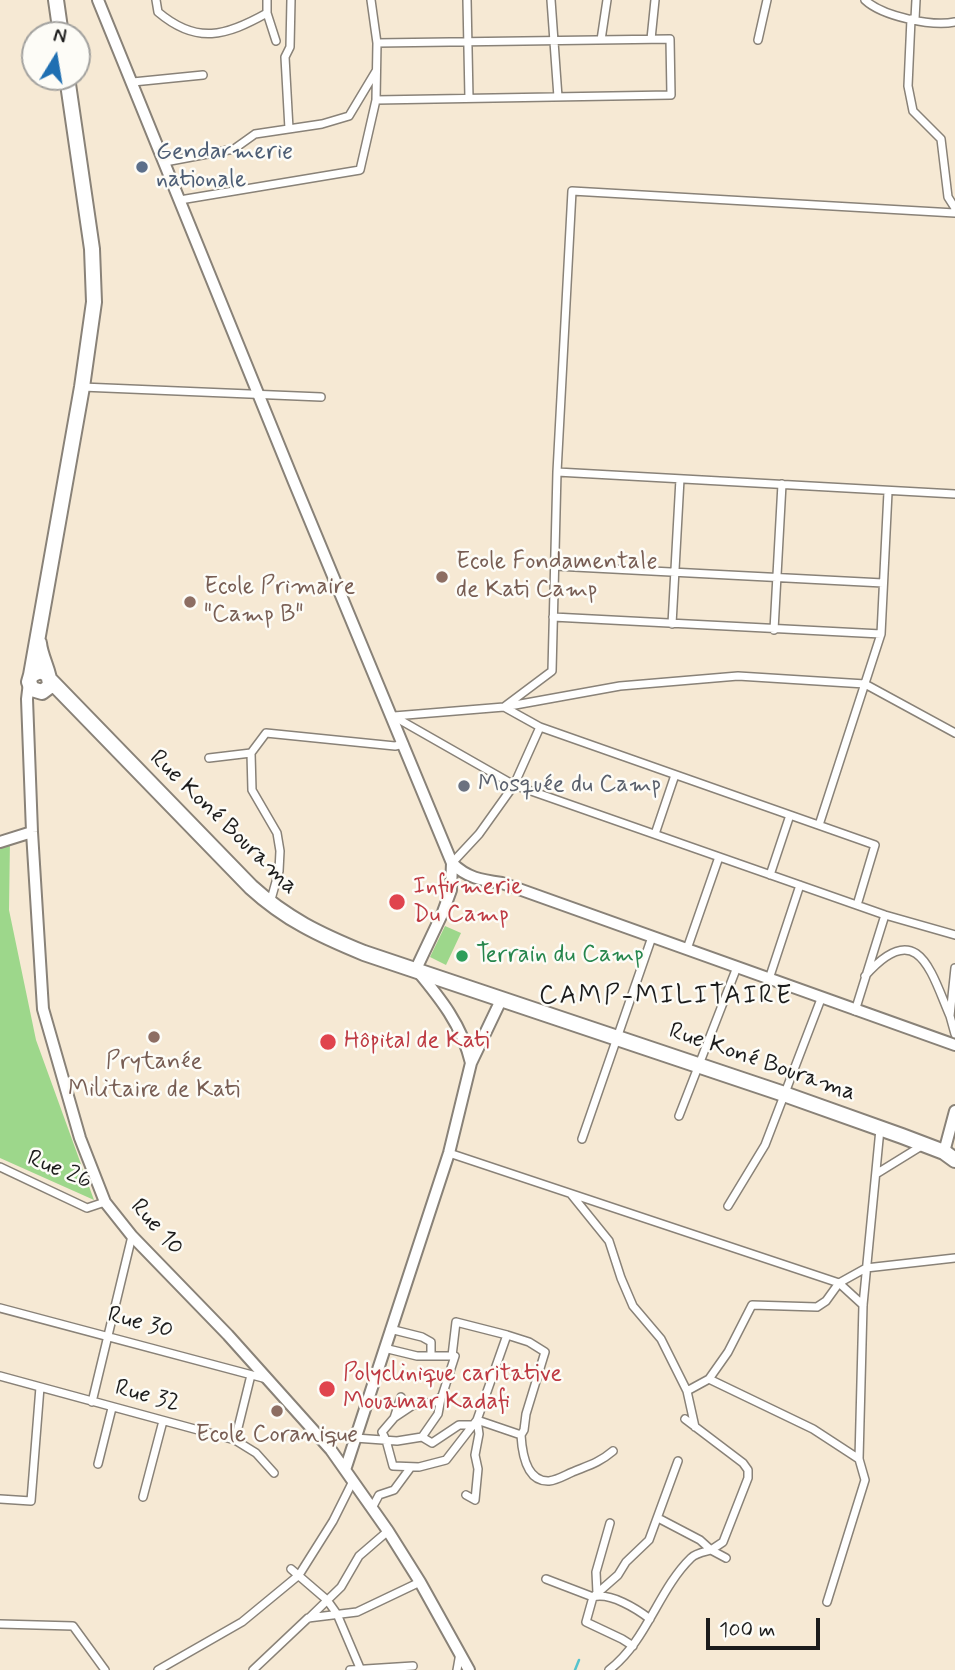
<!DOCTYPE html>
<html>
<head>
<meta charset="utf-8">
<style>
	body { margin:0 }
	#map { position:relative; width:955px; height:1670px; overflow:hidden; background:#f6e9d4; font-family:Mynerve,sans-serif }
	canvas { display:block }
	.north { position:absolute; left:21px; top:21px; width:70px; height:70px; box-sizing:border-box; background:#fdfcf7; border:2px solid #a3a29f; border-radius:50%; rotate:11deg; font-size:19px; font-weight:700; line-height:28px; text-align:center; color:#1c1c1c }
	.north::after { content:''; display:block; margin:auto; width:24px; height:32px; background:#1f6fb2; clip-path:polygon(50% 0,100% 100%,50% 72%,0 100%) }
	.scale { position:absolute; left:706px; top:1618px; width:114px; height:32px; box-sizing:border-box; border:4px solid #1c1c1c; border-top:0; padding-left:9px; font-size:21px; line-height:24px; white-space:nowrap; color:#1c1c1c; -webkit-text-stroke:5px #fdfcf7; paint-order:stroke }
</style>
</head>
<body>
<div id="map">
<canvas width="955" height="1670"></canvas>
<div class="north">N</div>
<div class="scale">100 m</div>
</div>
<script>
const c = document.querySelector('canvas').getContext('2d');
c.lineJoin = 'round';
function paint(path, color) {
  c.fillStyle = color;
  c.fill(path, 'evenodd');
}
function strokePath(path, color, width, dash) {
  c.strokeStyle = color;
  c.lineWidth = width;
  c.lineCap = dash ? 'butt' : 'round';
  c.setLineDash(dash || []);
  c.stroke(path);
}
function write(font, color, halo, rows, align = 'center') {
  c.font = font + ' Mynerve,sans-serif';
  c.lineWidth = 5;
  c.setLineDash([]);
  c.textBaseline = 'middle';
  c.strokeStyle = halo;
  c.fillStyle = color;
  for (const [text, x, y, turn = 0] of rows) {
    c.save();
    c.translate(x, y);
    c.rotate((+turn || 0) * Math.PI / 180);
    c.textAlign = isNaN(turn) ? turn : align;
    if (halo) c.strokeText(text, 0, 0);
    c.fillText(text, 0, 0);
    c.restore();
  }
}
paint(new Path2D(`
	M 10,839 L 9,910 L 36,1040 L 94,1200 L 0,1158 L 0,843 Z
	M 445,926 L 461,933 L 446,965 L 430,957 Z`), '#9dd78b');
strokePath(new Path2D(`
	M 575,1670 L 579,1660`), '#56c3cd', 2.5);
const street = new Path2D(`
	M 156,0 L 158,12 C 197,45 226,36 267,13 L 267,0
	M 467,0 L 469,98
	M 551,0 L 558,97
	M 865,0 C 882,16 932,27 955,22
	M 267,13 L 276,41
	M 911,19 L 908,86 L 913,111 L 941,139 L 948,197 L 955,208
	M 915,19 L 916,0
	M 651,39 L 655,0
	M 601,40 L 607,0
	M 758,40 L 767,0
	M 133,82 L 203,75
	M 376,100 L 671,95 L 670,39 L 377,43
	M 289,129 L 285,57 L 290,47 L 291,0
	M 165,162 L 234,149 L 255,134 L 322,124 L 349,116 L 376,71
	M 180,200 L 360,170 L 376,100 L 377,43 L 371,0
	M 82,387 L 321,397
	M 557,472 L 955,494
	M 555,566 L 883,583
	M 553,617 L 881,634
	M 672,624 L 680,479
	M 774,630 L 782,484
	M 393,716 L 514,785 L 885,915 L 955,935
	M 394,716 L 504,707 L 620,686 L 738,676 L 865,684 L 955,733
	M 209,758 L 251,753
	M 819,825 L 881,634 L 888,492
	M 655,834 L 675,775
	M 452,863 L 479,834 L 514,785 L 540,727
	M 770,875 L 790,815
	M 270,903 L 279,871 L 280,851 L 277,833 L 252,790 L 251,753 L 266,733 L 395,746 L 404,744
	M 857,905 L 875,845 L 540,727 L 504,707 L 552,671 L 557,472 L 572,191 L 955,213
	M 688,946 L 719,857
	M 955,968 L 950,1016 L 955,1034
	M 865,976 C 918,916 931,972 950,1016
	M 769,979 L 800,885
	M 855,1011 L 885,915
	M 679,1116 L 737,967
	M 582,1139 L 652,937
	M 449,1153 L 839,1283 L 866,1268 L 955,1258
	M 0,1167 L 87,1208 L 105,1202
	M 876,1174 L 923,1145
	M 571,1194 L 609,1241 L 621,1278 L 633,1306 L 661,1339 L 687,1391 L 695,1427
	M 728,1206 L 765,1145 L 821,999
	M 0,1308 L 267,1379
	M 390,1329 L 422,1337 L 431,1342 L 431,1356
	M 384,1348 L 417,1356 L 452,1356 L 456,1322 L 507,1335 L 529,1342 L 545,1352 L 526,1414 L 524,1430 L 521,1435 C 522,1452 526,1482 549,1481 C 558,1480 567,1474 575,1471 C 590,1465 600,1462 613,1451
	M 0,1376 L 235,1440 L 256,1453 L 274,1473
	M 709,1379 L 813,1429 L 859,1459
	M 687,1391 L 709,1379 L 728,1352 L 752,1305 L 817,1307 L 826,1301 L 839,1283 L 863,1305
	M 401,1397 L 394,1418 L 382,1432 L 386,1440 L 393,1466 L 419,1467 L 446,1460 L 477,1420 L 507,1335
	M 92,1402 L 132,1236
	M 395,1417 L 413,1405 L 435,1402 L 442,1396 L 455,1356 L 452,1356
	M 685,1419 L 743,1463 L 748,1470 L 748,1478 L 723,1542 L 711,1550 L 726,1558
	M 422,1437 L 432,1443 L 459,1425 L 474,1425
	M 355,1438 L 397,1441 L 422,1437 L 438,1414 L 441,1398
	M 235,1440 L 251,1375
	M 98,1464 L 112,1408
	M 466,1495 L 475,1500 L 478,1469 L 475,1455 L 479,1434 L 477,1420 L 521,1435
	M 143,1497 L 163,1421
	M 0,1499 L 31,1501 L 40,1387
	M 372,1508 L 379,1495 L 394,1490 L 411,1467
	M 658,1518 L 700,1540 L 711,1550
	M 291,1569 L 327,1600 L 337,1614 L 360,1668
	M 546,1579 L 593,1597 C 610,1592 637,1609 650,1619
	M 597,1593 L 596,1572 L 610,1523
	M 827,1602 L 865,1480 L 859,1459 L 863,1305 L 880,1129
	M 309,1618 L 341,1587 L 359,1556 L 388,1531
	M 0,1624 L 73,1626 L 105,1670
	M 633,1646 L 622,1639 L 586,1622 L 593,1597 L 618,1575 L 626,1562 L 649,1540 L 678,1461
	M 158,1670 L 242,1622 L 299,1575 L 333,1521 L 353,1481
	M 253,1670 L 308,1618 L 357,1612 L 420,1582
	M 350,1670 L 413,1666
	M 457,1670 L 460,1653
	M 609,1670 C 647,1641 658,1590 691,1558 C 696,1553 704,1552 711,1550`);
const secondary = new Path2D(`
	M 98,0 L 294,482 L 452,863 C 467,878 481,880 502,883 L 955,1045
	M 29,682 L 27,699 L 32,832 L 43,1009 L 80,1138 L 105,1202 L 132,1236 L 228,1335 L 331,1450 L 388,1531 L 420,1582 L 469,1670
	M 0,842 L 32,832
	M 452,863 L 451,890 L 443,912 L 416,969 C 440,998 462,1025 471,1063
	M 944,1152 L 955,1111
	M 345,1470 L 449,1153 L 471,1063 L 502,998`);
const highway = new Path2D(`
	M 56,0 L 61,35
	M 39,643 C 40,657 50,672 50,686 L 42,692 L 32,689 L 29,682 L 31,675 L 40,671 L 47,674
	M 31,675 L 82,387 L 94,302 L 92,249 L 67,77
	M 51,681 L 251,887 C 286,919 320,935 364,953 L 784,1094 L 902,1136 L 944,1152 L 955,1160`);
strokePath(street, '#898278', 10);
strokePath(secondary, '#898278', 14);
strokePath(highway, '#898278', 18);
strokePath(street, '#fff', 7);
strokePath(secondary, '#fff', 10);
strokePath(highway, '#fff', 14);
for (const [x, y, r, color] of [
	[142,167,7,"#5c6f8a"],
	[442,577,7,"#8d6e63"],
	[190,602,7,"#8d6e63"],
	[464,786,7,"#6b7280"],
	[397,902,9,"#e0444e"],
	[462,956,7,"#2e9e5b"],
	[154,1037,7,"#8d6e63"],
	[328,1042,9,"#e0444e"],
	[327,1389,9,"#e0444e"],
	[277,1411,7,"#8d6e63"]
]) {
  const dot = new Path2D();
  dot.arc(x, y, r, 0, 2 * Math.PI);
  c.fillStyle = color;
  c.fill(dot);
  strokePath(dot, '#fdfcf7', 2.5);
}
write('24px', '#4e5e75', '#fdfcf7', [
	["Gendarmerie",156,153],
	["nationale",156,181]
], 'left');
write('24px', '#785e54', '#fdfcf7', [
	["Ecole Fondamentale",456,563],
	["de Kati Camp",456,591],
	["Ecole Primaire",204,588],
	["\"Camp B\"",204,616],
	["Prytanée",154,1063,"center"],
	["Militaire de Kati",154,1091,"center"],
	["Ecole Coranique",277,1436,"center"]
], 'left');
write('24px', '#5b616d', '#fdfcf7', [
	["Mosquée du Camp",478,786]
], 'left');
write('24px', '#1c1c1c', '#fdfcf7', [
	["Rue Koné Bourama",223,823,44],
	["Rue Koné Bourama",762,1063,19],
	["Rue 26",59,1171,22],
	["Rue 10",156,1228,48],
	["Rue 30",140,1324,15],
	["Rue 32",147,1397,15]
]);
write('24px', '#be3a42', '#fdfcf7', [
	["Infirmerie",413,888],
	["Du Camp",413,916],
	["Hôpital de Kati",344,1042],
	["Polyclinique caritative",343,1375],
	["Mouamar Kadafi",343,1403]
], 'left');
write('24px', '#27864d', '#fdfcf7', [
	["Terrain du Camp",476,956]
], 'left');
c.letterSpacing = '2px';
write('26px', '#1c1c1c', '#fdfcf7', [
	["CAMP-MILITAIRE",666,998]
]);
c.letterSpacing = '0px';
</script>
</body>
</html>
